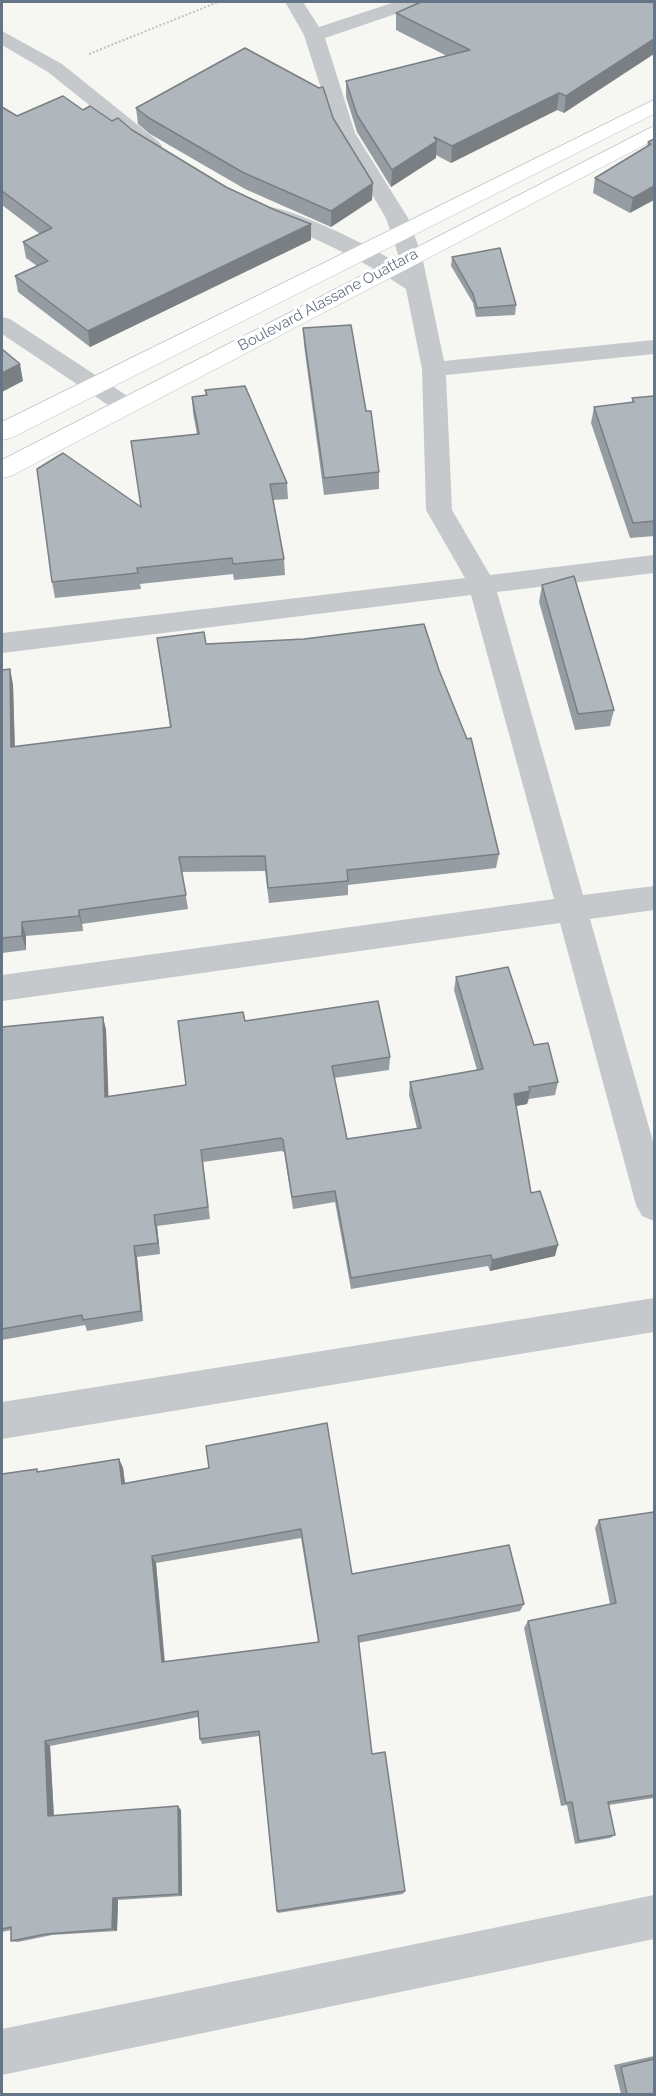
<!DOCTYPE html>
<html>
<head>
<meta charset="utf-8">
<style>
	body { margin:0 }
	#map { position:relative; width:656px; height:2096px; overflow:hidden; background:#f6f6f2; font-family:Raleway,sans-serif }
	canvas { display:block }
	.frame { position:absolute; inset:0; border:3px solid #637586; pointer-events:none }
</style>
</head>
<body>
<div id="map">
<canvas width="656" height="2096"></canvas>
<div class="frame"></div>
</div>
<script>
const c = document.querySelector('canvas').getContext('2d');
c.lineJoin = 'round';
function strokePath(path, color, width, dash) {
  c.strokeStyle = color;
  c.lineWidth = width;
  c.lineCap = dash ? 'butt' : 'round';
  c.setLineDash(dash || []);
  c.stroke(path);
}
function paint(path, color) {
  c.fillStyle = color;
  c.fill(path, 'evenodd');
}
function write(font, color, halo, rows, align = 'center') {
  c.font = font + ' Raleway,sans-serif';
  c.lineWidth = 6;
  c.setLineDash([]);
  c.textBaseline = 'middle';
  c.strokeStyle = halo;
  c.fillStyle = color;
  for (const [text, x, y, turn = 0] of rows) {
    c.save();
    c.translate(x, y);
    c.rotate((+turn || 0) * Math.PI / 180);
    c.textAlign = isNaN(turn) ? turn : align;
    if (halo) c.strokeText(text, 0, 0);
    c.fillText(text, 0, 0);
    c.restore();
  }
}
const primary = new Path2D(`
	M 654,100 L 654,114 L 11,438 L 2,440 L 2,422 Z
	M 654,126 L 654,140 L 11,476 L 2,478 L 2,460 Z`);
strokePath(primary, '#b8bcc0', 1);
strokePath(new Path2D(`
	M 89,54 L 218,2`), '#bfc1c3', 2, [2, 2]);
paint(new Path2D(`
	M 285,2 L 303,2 L 319,27 L 395,2 L 421,2 L 419,6 L 325,38 L 355,133 L 408,218 L 422,256 L 444,361 L 654,340 L 654,354 L 446,375 L 452,510 L 490,575 L 654,555 L 654,573 L 497,592 L 583,895 L 654,886 L 654,910 L 590,919 L 654,1145 L 654,1221 L 642,1216 L 636,1205 L 560,923 L 2,1001 L 2,975 L 554,899 L 471,595 L 2,653 L 2,633 L 465,578 L 426,510 L 422,369 L 406,289 C 362,259 312,236 262,217 L 259,212 L 262,207 C 284,202 380,251 402,266 L 386,218 L 335,133 L 304,35 Z
	M 2,31 L 62,64 L 159,142 L 162,146 L 159,150 L 152,152 L 145,150 L 48,72 L 2,45 Z
	M 2,317 L 10,319 L 135,401 L 138,406 L 135,411 L 126,414 L 117,411 L 2,334 Z
	M 654,1298 L 654,1332 L 2,1439 L 2,1402 Z
	M 654,1895 L 654,1939 L 2,2075 L 2,2029 Z`), '#c5c9cc');
paint(primary, '#fff');
paint(new Path2D(`
	M 417,2 L 654,2 L 564,113 L 557,110 L 451,163 L 436,155 L 436,158 L 391,187 L 357,132 L 346,97 L 346,81 L 447,56 L 396,30 L 396,13 L 417,3 Z
	M 2,107 L 17,116 L 83,110 L 112,121 L 132,130 L 311,240 L 90,347 L 18,292 L 15,276 L 37,266 L 26,258 L 23,242 L 40,234 L 2,205 Z
	M 136,108 L 333,118 L 372,200 L 331,227 L 245,189 L 150,134 L 138,124 Z
	M 654,139 L 630,213 L 593,193 L 595,178 L 647,147 L 648,142 Z
	M 452,257 L 516,305 L 515,315 L 476,317 L 473,303 L 451,266 Z
	M 303,328 L 366,411 L 379,472 L 379,489 L 324,495 L 304,345 Z
	M 205,390 L 287,483 L 288,499 L 273,500 L 284,559 L 285,575 L 234,580 L 233,574 L 140,584 L 141,589 L 55,598 L 52,582 L 141,507 L 197,434 L 193,413 L 192,397 L 206,395 Z
	M 654,396 L 654,536 L 630,538 L 591,423 L 594,407 L 632,403 L 632,398 Z
	M 542,585 L 614,710 L 610,726 L 575,730 L 539,602 Z
	M 157,638 L 206,644 L 439,670 L 499,854 L 496,868 L 348,885 L 348,895 L 269,903 L 265,871 L 182,872 L 188,909 L 82,924 L 83,931 L 26,936 L 26,950 L 2,953 L 2,670 L 10,669 L 13,685 L 15,747 L 170,727 Z
	M 456,977 L 534,1045 L 558,1082 L 555,1095 L 529,1099 L 527,1104 L 516,1106 L 531,1193 L 555,1256 L 490,1271 L 488,1266 L 351,1289 L 335,1202 L 293,1209 L 284,1152 L 281,1151 L 203,1162 L 210,1219 L 157,1226 L 160,1254 L 137,1257 L 143,1321 L 87,1331 L 85,1325 L 2,1340 L 2,1027 L 103,1017 L 106,1030 L 108,1097 L 186,1085 L 245,1021 L 390,1057 L 389,1070 L 334,1078 L 347,1139 L 417,1129 L 409,1095 L 410,1082 L 477,1070 L 454,990 Z
	M 206,1446 L 352,1574 L 524,1604 L 520,1611 L 358,1643 L 372,1754 L 405,1891 L 403,1894 L 278,1913 L 277,1911 L 259,1736 L 202,1744 L 200,1739 L 198,1717 L 50,1746 L 54,1816 L 181,1810 L 182,1896 L 118,1900 L 117,1931 L 52,1935 L 18,1942 L 11,1941 L 11,1930 L 2,1932 L 2,1474 L 39,1472 L 119,1459 L 123,1468 L 125,1483 L 209,1468 ZM 301,1538 L 318,1642 L 165,1662 L 156,1563 Z
	M 654,1512 L 654,1798 L 609,1805 L 615,1835 L 610,1838 L 575,1844 L 567,1805 L 561,1806 L 524,1628 L 528,1621 L 610,1604 L 595,1528 L 599,1520 Z
	M 654,2056 L 654,2094 L 621,2094 L 614,2065 Z`), '#969da2');
paint(new Path2D(`
	M 654,39 L 654,54 L 564,113 L 566,96 Z
	M 559,93 L 557,110 L 451,163 L 452,146 Z
	M 437,141 L 436,158 L 391,187 L 392,170 Z
	M 373,183 L 372,200 L 331,227 L 331,211 Z
	M 654,186 L 654,200 L 630,213 L 633,198 Z
	M 311,224 L 311,240 L 90,347 L 88,331 Z
	M 20,364 L 23,381 L 2,392 L 2,373 Z
	M 10,669 L 13,685 L 15,762 L 11,747 Z
	M 79,910 L 82,924 L 83,931 L 79,916 Z
	M 22,922 L 26,936 L 26,950 L 22,936 Z
	M 103,1017 L 106,1030 L 109,1110 L 105,1097 Z
	M 530,1091 L 527,1104 L 511,1107 L 514,1094 Z
	M 154,1215 L 157,1226 L 160,1254 L 158,1243 Z
	M 558,1245 L 555,1256 L 490,1271 L 492,1260 Z
	M 134,1246 L 137,1257 L 143,1321 L 141,1311 Z
	M 119,1459 L 123,1468 L 126,1493 L 122,1484 Z
	M 152,1556 L 156,1563 L 165,1669 L 162,1662 Z
	M 45,1741 L 50,1746 L 54,1820 L 48,1816 Z
	M 178,1806 L 181,1810 L 182,1896 L 179,1894 Z
	M 113,1898 L 118,1900 L 117,1931 L 112,1929 Z`), '#7a7f84');
const building = new Path2D(`
	M 421,2 L 654,2 L 654,39 L 566,96 L 559,93 L 452,146 L 434,137 L 437,141 L 392,170 L 357,115 L 346,81 L 470,50 L 396,13 Z
	M 245,48 L 319,88 L 323,87 L 333,118 L 373,183 L 331,211 L 244,173 L 149,118 L 136,108 Z
	M 63,96 L 83,110 L 90,106 L 112,121 L 118,118 L 132,130 L 226,187 L 275,210 L 311,224 L 88,331 L 15,276 L 48,261 L 23,242 L 52,228 L 2,191 L 2,107 L 17,116 Z
	M 654,139 L 654,186 L 633,198 L 595,178 L 651,144 L 648,142 Z
	M 500,248 L 516,305 L 477,308 L 473,294 L 452,257 Z
	M 351,325 L 366,411 L 371,411 L 379,472 L 324,478 L 303,328 Z
	M 2,349 L 20,364 L 2,373 Z
	M 245,386 L 287,483 L 270,484 L 284,559 L 233,564 L 232,558 L 137,568 L 138,573 L 52,582 L 37,469 L 63,453 L 141,507 L 131,441 L 199,434 L 192,397 L 207,395 L 205,390 Z
	M 654,396 L 654,521 L 633,523 L 594,407 L 634,402 L 632,398 Z
	M 574,576 L 614,710 L 578,714 L 542,585 Z
	M 424,624 L 439,670 L 467,739 L 471,738 L 499,854 L 347,870 L 348,881 L 268,888 L 265,856 L 179,857 L 186,895 L 79,910 L 79,916 L 22,922 L 22,936 L 2,938 L 2,670 L 10,669 L 11,747 L 171,727 L 157,638 L 204,632 L 206,644 L 304,639 Z
	M 508,967 L 534,1045 L 548,1043 L 558,1082 L 529,1087 L 530,1091 L 514,1094 L 531,1193 L 540,1191 L 558,1245 L 492,1260 L 491,1255 L 351,1278 L 335,1191 L 292,1197 L 283,1140 L 281,1138 L 201,1150 L 208,1207 L 154,1215 L 158,1243 L 134,1246 L 141,1311 L 83,1320 L 82,1315 L 2,1329 L 2,1027 L 103,1017 L 105,1097 L 186,1085 L 178,1021 L 243,1012 L 245,1021 L 378,1001 L 390,1057 L 332,1066 L 347,1139 L 421,1128 L 410,1082 L 483,1069 L 456,977 Z
	M 327,1423 L 352,1574 L 509,1545 L 524,1604 L 358,1636 L 372,1754 L 385,1752 L 405,1891 L 277,1911 L 259,1731 L 200,1739 L 198,1711 L 45,1741 L 48,1816 L 178,1806 L 179,1894 L 113,1898 L 112,1929 L 46,1934 L 11,1941 L 11,1927 L 2,1929 L 2,1474 L 37,1469 L 37,1472 L 119,1459 L 122,1484 L 209,1468 L 206,1446 ZM 301,1529 L 319,1642 L 162,1662 L 152,1556 Z
	M 654,1512 L 654,1795 L 608,1802 L 615,1835 L 579,1841 L 572,1802 L 566,1803 L 528,1621 L 616,1603 L 599,1520 Z
	M 654,2059 L 654,2094 L 627,2094 L 621,2067 Z`);
paint(building, '#afb6bc');
strokePath(building, '#7a7f84', 1.5);
write('15px', '#637586', '#fff', [
	["Boulevard Alassane Ouattara",328,300,-28]
]);
</script>
</body>
</html>
